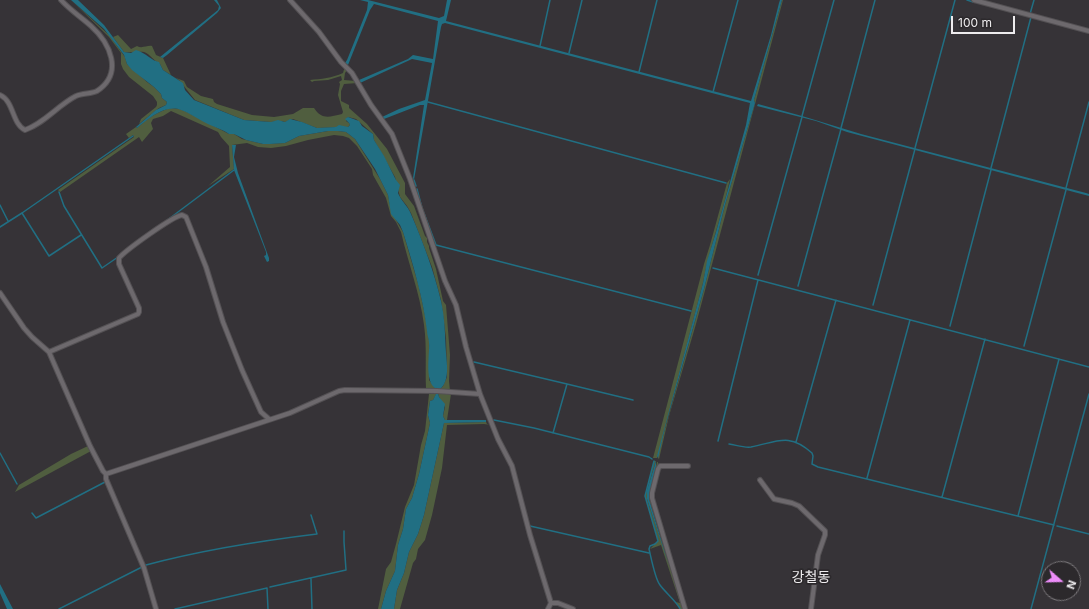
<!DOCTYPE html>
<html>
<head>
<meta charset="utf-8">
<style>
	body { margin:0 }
	#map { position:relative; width:1089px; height:609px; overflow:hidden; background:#363337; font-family:Inter,sans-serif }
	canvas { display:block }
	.north { position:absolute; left:1041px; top:561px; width:40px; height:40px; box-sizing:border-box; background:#2c292c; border:1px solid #7a777a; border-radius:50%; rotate:110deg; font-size:11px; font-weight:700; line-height:16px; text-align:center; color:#eeecee }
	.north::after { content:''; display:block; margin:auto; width:14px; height:18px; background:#ed8cf9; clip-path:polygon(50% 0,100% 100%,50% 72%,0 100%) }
	.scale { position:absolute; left:951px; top:16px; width:64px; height:18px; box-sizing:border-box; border:2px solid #eeecee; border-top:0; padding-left:5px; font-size:12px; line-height:14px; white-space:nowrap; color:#eeecee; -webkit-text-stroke:3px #2c292c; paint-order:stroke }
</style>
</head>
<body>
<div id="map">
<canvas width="1089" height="609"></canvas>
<div class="north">N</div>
<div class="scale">100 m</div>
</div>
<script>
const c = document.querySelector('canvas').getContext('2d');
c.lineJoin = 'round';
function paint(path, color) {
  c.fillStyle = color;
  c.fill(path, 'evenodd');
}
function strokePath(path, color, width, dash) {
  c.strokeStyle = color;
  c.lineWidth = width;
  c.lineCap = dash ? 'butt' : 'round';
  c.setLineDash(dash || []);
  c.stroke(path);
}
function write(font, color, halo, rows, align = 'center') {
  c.font = font + ' Inter,"Noto Sans KR",sans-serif';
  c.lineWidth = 3.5;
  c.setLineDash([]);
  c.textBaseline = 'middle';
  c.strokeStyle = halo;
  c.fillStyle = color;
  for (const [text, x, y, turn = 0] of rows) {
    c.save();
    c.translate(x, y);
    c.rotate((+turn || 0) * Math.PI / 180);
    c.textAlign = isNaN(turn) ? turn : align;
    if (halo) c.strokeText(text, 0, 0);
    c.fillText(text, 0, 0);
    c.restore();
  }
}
paint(new Path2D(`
	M 71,0 L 109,35 L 125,57 L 127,64 L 147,82 L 154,87 L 161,94 L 162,98 L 167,102 L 166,105 L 159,108 L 139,124 L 141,119 L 156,107 L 157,105 L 157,102 L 153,96 L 129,77 L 123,69 L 121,64 L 121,53 L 109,37 Z
	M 782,0 L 783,0 L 696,324 L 669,416 L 659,459 L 658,458 L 658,454 L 704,289 L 725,205 L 755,103 L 754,100 Z
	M 118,35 L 131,49 L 137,46 C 142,49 147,45 152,46 L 156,55 L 163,58 L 171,75 L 176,78 L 184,81 L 187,87 L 201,96 L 213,99 L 214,102 L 217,104 L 252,115 L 274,117 L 293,114 L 303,108 L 314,108 C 322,120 329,117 342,114 L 343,112 L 338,95 L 340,84 L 339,82 L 342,80 L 341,76 L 328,80 L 314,81 L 312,82 L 310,80 C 321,79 332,78 343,73 L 345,66 L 348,69 L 345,73 L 344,80 L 356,81 L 358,83 L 344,84 L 341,91 L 341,101 L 349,105 L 349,108 L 367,124 L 387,149 L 405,183 L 405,194 L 414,206 L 425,236 L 427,238 L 427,242 L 429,246 L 429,248 L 436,269 L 443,301 L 446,305 L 450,355 L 449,381 L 450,391 L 439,390 L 443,386 L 447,377 L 446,338 L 441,300 L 432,267 L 411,213 L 407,206 L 400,197 L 395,177 L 374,140 L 373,134 L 356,119 L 348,117 L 346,121 L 349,123 L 350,125 L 348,127 L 317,128 L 293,119 L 285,122 L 282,121 L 271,122 L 244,120 L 195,100 L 179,80 L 163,70 L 160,64 C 154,61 150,54 144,52 C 139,51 131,53 124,52 L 113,37 Z
	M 171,108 L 180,109 L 187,112 L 229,134 L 234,134 L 242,139 L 263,144 L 285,143 L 299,136 L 328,131 L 338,131 L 346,132 L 355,139 L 380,179 L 388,195 L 390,205 L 396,220 L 403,232 L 419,287 L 426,320 L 429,340 L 429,380 L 437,390 L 426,389 C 425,368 427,347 424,325 C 420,293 408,263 401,232 L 396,222 L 391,216 L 386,198 L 373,175 L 372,169 L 357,146 L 349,138 L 343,136 L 334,135 L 308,140 L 286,146 L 271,148 L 258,147 L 247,143 L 232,145 L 234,169 L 208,186 L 230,167 L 229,146 L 221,137 L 218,132 L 171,111 L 163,116 L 153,119 L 151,123 L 153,129 L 142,142 L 139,137 L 60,192 L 58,190 L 134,137 L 133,135 L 129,138 L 126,134 L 136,127 L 137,128 C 147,119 158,111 171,108 Z
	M 730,179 C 723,214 709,248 703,283 L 657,458 L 653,458 L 704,264 L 710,245 L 727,183 Z
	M 437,393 L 433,400 L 430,401 L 428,415 L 430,423 L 419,474 L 412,498 L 406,509 L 403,529 L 398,545 L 395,571 L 386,591 L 381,609 L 378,609 L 386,569 L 391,562 L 396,544 L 405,507 L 414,485 L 421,445 L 425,431 L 429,394 Z
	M 438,393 L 451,394 L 447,420 L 445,420 L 443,416 L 445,407 L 439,397 Z
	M 486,422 L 487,424 L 491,425 L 484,424 L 447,425 L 442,468 L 432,515 L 425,540 L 418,549 L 416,559 L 413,563 L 400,609 L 394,609 L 397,590 L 404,573 L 409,552 L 418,534 L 424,515 L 444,423 Z
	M 88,446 L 91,451 L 15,492 L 19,485 L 71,454 Z
	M 654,461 L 656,461 L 647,490 L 647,499 L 668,561 L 649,499 L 657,462 L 658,462 L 658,466 L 650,494 L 684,609 L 680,609 L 676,602 L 680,603 L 661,545 L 650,549 L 658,541 L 645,496 Z`), '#505e3f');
paint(new Path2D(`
	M 71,0 L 78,0 L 104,25 L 124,52 L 131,53 L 136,50 C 146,53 152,61 159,62 L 163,70 L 183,83 L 185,90 L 194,100 L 244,120 L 271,122 L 278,120 L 285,122 L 290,119 L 302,122 L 317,128 L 336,127 L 339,125 L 348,127 L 350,125 L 349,123 L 345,119 L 348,117 L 359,121 L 362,126 L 373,134 L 374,140 L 384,156 L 396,180 L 400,185 L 398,193 C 401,201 408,206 411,214 C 423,242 434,271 441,301 C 445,318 445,336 446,353 C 447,365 450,382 439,390 C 423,386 430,355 429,343 C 429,339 427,335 427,331 C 423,297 413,265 403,232 L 400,225 L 391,214 L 388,195 L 375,169 L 355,139 L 346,132 L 338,131 L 328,131 L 299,136 L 285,143 L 270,144 L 263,144 L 246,140 L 234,134 L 229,134 C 222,129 214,127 206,123 C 198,119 190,113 181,110 C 166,104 149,118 137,128 L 136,127 L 156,110 L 166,105 L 167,102 L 162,98 L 161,94 L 154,87 L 132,70 L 127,64 L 124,55 L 104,29 Z
	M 214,0 L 217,0 L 221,8 L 217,13 L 167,55 L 163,58 L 160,57 L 218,10 L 219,6 Z
	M 360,0 L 368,0 L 439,18 L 444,16 L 447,0 L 451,0 L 446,21 L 751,101 L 771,35 L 779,3 L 780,0 L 782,0 L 754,100 L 755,103 L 725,205 L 704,289 L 666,424 L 658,458 L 657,456 L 703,283 L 707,261 L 716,232 L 746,125 L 750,103 L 445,23 L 442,24 L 441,27 L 414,180 L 413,178 L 424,105 L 420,105 L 384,119 L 382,117 L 399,109 L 425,100 L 432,63 L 412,59 L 360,83 L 359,80 L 408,59 L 413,55 L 433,59 L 438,21 L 374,4 L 370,10 L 348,65 L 345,63 L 347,60 L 367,10 L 368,2 Z
	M 758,104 L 802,116 L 861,134 L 1086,193 L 1089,194 L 1089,196 L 847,132 L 816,121 L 757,106 Z
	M 232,145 L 236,145 L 234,157 L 238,173 L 269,258 L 269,261 L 267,262 L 264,256 L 266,255 L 266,252 L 234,170 Z
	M 438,393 L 439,397 L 445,404 L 443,416 L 445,420 L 486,420 L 486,422 L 444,423 L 424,515 L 418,534 L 409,552 L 404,573 L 397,590 L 394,609 L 381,609 L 386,591 L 395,571 L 398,545 L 403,529 L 406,509 L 412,498 L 419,474 L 430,423 L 428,415 L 430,401 L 433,400 L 436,394 Z
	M 656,461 L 656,467 L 649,499 L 669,566 L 647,499 L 647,490 Z
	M 0,584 L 13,609 L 7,609 L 0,593 Z`), '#216f83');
strokePath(new Path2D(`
	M 967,0 L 973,2
	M 1030,14 L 1034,0
	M 540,46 L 550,0
	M 569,53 L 582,0
	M 639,72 L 657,0
	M 713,92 L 738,0
	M 428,102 L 726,183
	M 802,116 L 834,0
	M 841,128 L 875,0
	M 915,148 L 955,0
	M 991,168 L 1031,17
	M 414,180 L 416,186
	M 1066,188 L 1089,102
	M 417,189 L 422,208 L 436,245 L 691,311
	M 59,192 L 64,206 L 102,268 L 118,257
	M 0,205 L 8,221
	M 22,213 L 49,256 L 81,235
	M 166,221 L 234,170
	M 0,227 L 22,213 L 133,136
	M 713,268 L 1089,367
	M 758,275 L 802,117
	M 798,286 L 841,129
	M 873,305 L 915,149
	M 950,326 L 991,170
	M 1024,346 L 1066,190
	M 474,362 L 567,384
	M 494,420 L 534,428 L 649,457 L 652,459
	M 553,433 L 567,384 L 633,400
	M 718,441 L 758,280
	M 796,442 L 836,300
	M 729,444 C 736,445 744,448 751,447 C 777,442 789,432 812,453 L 813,456 L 812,464 L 818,467 L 1054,525
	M 0,453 L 17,484
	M 654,461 L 645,496 L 658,541 L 655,544 L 650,546 L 649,549 C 651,557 655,579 660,585 C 664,591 678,603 680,609
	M 867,478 L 910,320
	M 942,497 L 985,339
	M 32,513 L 36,518 L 105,482 L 106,483
	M 1018,516 L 1059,359
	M 530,526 L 649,553
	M 1057,526 L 1089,534
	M 146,565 C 202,550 259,541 317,534 L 311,515
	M 311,579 L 312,609
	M 270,587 L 346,570 L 344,542 L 344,531
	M 59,609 L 142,567 L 141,566
	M 175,609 L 267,588 L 268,609
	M 1031,609 L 1089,394`), '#216f83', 1.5);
const street = new Path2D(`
	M 290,0 L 319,32 L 341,62 L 352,73 L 371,105 L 392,134 L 410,179 L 445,281 L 456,305 L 466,347 L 480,394 L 498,439 L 512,466 L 530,535 L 551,603 L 548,609
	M 974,0 L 1089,31
	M 0,95 C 14,101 12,124 25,130 C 45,123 58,105 76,96 C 83,93 91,94 97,91 C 124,73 110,43 91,26 C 81,17 70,10 61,0
	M 0,293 L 24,328 L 32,337 L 49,352 L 90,446 L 103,471 L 106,474 L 106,479 L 144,568 L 156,609
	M 49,352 L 138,314 L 139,312 L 139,308 L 119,264 L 119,258 C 126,250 173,216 182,215 L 186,217 L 206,267 L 223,322 L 242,370 L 261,412 L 269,419
	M 106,474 L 290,413 L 339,391 L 345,390 L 437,391 L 480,394
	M 760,480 L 774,499 L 792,503 L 799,506 L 825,531 L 825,535 L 818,555 L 811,609
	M 551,603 L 558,603 L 573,609
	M 685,609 L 652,498 L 652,493 L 658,469 L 660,466 L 688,466`);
strokePath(street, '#545154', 6);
strokePath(street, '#6d696d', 4);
write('14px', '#eeecee', '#2c292c', [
	["강철동",811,578]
]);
</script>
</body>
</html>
